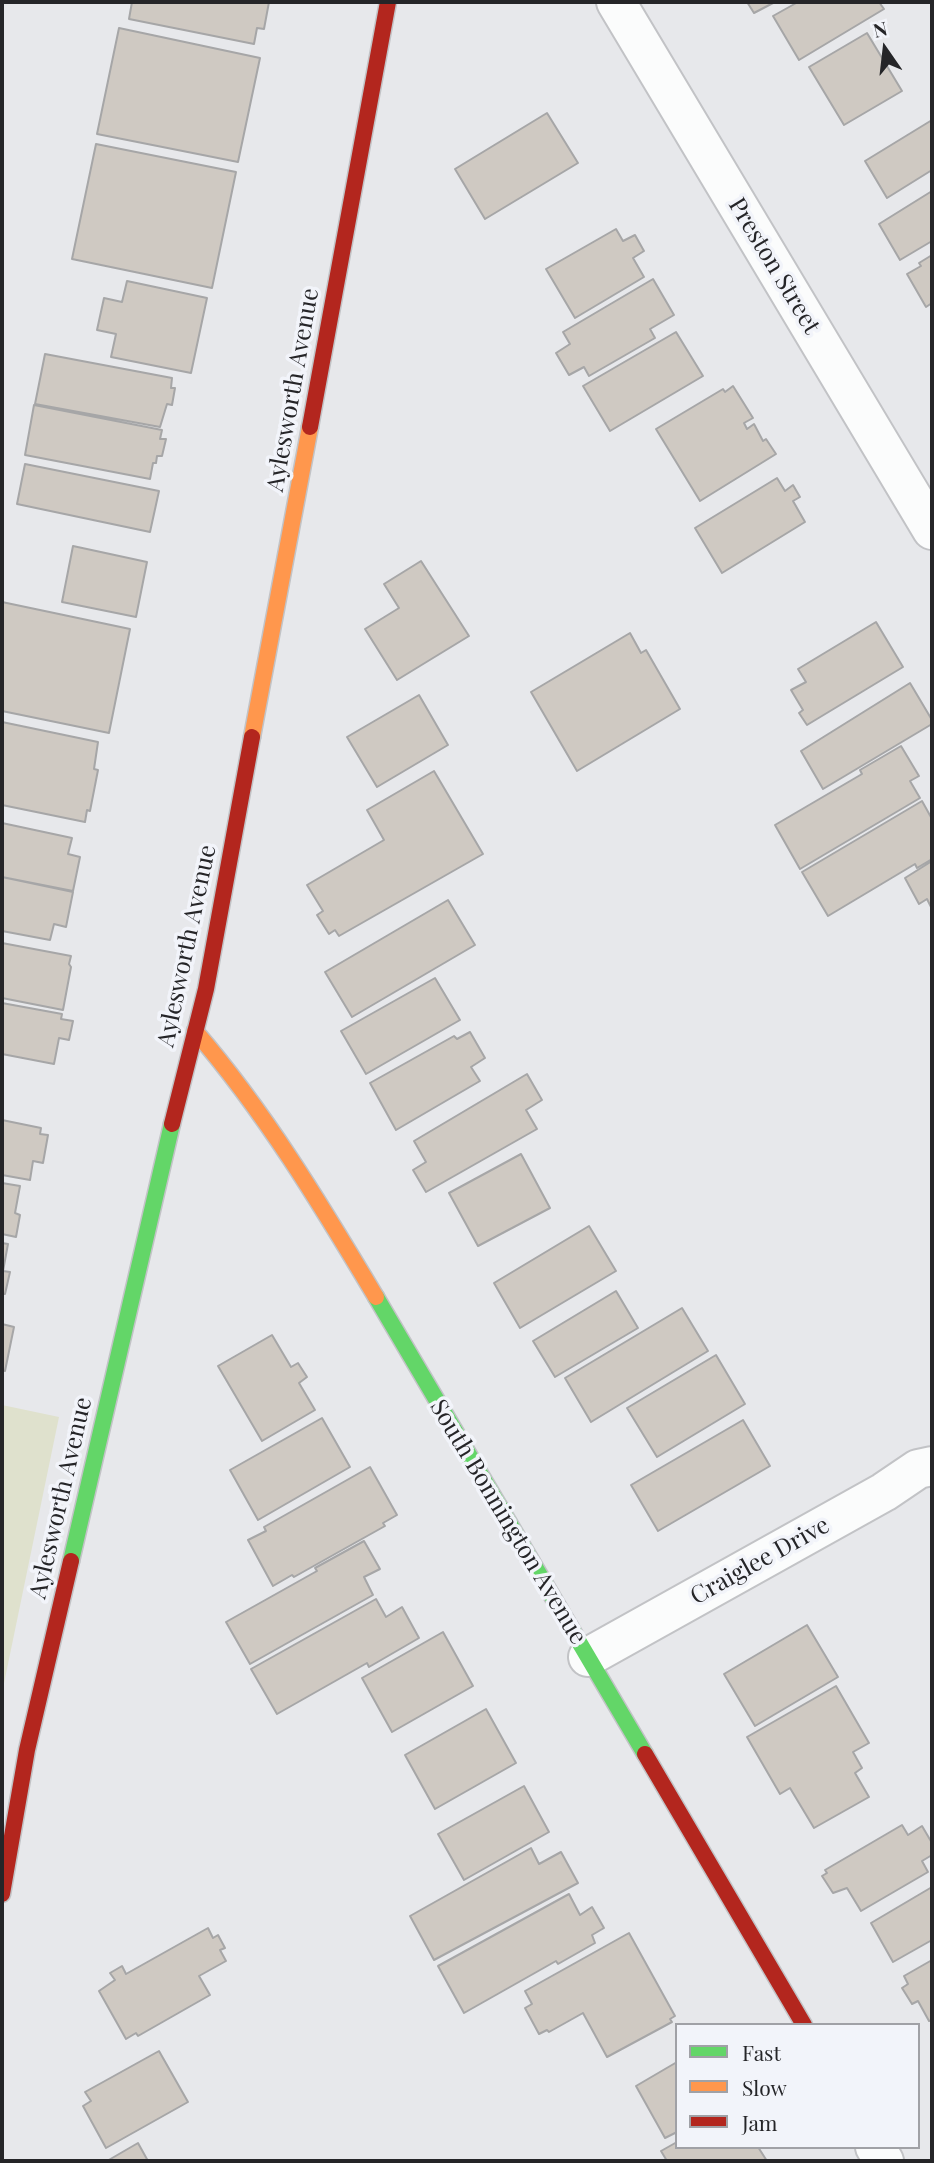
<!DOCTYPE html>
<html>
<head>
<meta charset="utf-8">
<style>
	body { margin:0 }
	#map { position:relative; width:934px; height:2163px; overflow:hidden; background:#e7e8eb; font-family:"Playfair Display",serif }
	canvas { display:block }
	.frame { position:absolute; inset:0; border:4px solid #252528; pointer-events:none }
	.legend { position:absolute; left:675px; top:2023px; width:245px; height:126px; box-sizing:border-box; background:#f2f4fa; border:2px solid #a0a1a6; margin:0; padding:9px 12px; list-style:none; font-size:21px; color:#252528 }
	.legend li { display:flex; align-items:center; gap:14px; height:35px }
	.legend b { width:35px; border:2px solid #a0a1a6 }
	.north { position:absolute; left:850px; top:14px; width:70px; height:70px; -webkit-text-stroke:5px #f2f4fa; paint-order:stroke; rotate:346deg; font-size:19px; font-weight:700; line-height:28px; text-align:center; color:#252528 }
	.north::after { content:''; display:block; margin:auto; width:24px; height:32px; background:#252528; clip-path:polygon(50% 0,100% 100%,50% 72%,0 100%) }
</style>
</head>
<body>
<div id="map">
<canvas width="934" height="2163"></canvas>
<div class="frame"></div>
<ul class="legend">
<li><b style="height:9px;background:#63d668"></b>Fast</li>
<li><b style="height:9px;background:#ff974d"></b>Slow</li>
<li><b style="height:9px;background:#b3261e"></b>Jam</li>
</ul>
<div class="north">N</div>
</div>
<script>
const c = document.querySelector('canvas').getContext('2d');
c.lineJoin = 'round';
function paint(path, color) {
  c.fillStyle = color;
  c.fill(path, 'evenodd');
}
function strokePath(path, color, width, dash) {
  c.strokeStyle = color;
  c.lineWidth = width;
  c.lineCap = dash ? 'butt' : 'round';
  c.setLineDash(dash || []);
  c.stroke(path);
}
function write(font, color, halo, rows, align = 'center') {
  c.font = font + ' "Playfair Display",serif';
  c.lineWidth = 7;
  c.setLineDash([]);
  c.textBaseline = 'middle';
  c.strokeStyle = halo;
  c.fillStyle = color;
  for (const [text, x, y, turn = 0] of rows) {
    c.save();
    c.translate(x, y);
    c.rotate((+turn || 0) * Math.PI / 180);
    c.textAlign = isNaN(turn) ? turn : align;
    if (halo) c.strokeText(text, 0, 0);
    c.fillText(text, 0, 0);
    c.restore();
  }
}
paint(new Path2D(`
	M 2,1405 L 59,1417 L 2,1693 Z`), '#dfe1cd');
const building = new Path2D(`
	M 132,2 L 269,2 L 264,29 L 257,28 L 254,44 L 129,19 Z
	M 747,2 L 775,2 L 754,13 Z
	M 798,2 L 879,2 L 884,9 L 799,60 L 773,16 Z
	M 119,28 L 260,58 L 238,162 L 97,134 Z
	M 867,33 L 902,91 L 844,125 L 809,67 Z
	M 547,113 L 578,163 L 485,219 L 455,169 Z
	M 932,120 L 932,170 L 887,198 L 865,161 Z
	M 96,144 L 236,172 L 212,288 L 72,259 Z
	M 932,191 L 932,241 L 900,260 L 879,224 Z
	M 616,229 L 623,241 L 635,235 L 644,251 L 633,258 L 644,277 L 575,318 L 546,269 Z
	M 932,255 L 932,303 L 926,307 L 907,274 L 921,266 L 919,263 Z
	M 653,279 L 674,315 L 650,329 L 655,338 L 589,376 L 584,367 L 569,375 L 556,353 L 570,344 L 563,332 Z
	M 127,281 L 207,298 L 191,373 L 111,357 L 116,334 L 97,330 L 104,298 L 122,302 Z
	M 676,332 L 703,376 L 610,431 L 583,386 Z
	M 45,354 L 172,378 L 171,388 L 175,388 L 172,405 L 167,404 L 160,427 L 35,404 Z
	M 733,386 L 753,418 L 744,423 L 747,429 L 754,424 L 763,441 L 766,439 L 776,454 L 700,501 L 656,429 L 723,389 L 725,392 Z
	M 34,405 L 162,430 L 160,439 L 166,439 L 162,456 L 157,456 L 156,463 L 153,463 L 150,479 L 25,455 Z
	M 25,464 L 159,491 L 150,532 L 17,504 Z
	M 777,478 L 785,491 L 793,485 L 800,497 L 793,501 L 805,522 L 722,573 L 695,528 Z
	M 73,546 L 147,562 L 136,617 L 62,602 Z
	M 421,561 L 469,636 L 397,680 L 365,629 L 399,608 L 384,584 Z
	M 2,602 L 130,629 L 109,733 L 2,711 Z
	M 876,622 L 903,667 L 807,725 L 799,713 L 803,710 L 791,690 L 806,682 L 798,669 Z
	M 630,633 L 641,653 L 646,650 L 680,709 L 577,771 L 531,692 Z
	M 910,683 L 932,720 L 932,724 L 823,789 L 801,751 Z
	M 419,695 L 448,745 L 377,787 L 347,737 Z
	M 2,722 L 98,742 L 94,769 L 98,770 L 90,811 L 87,810 L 85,822 L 2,805 Z
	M 901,746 L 919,776 L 910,781 L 920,798 L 800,869 L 775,825 L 862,774 L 860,770 Z
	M 434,771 L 483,854 L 339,936 L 335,930 L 329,934 L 317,915 L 323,911 L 307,885 L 384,840 L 367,810 Z
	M 922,801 L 932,819 L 932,859 L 917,868 L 915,864 L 828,916 L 802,872 Z
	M 2,823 L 72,838 L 68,854 L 80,857 L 73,891 L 2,877 Z
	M 932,861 L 932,909 L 927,899 L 919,904 L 905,878 Z
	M 2,877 L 73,892 L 66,927 L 54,924 L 50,940 L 2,931 Z
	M 448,900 L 475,945 L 352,1017 L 325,972 Z
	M 2,943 L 71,956 L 69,964 L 71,967 L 63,1010 L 2,998 Z
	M 435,978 L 460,1020 L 366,1074 L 341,1031 Z
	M 2,1003 L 62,1014 L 61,1019 L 73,1021 L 69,1040 L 59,1038 L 54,1064 L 2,1054 Z
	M 470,1032 L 485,1058 L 471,1067 L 480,1081 L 396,1130 L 370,1083 L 454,1036 L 457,1039 Z
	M 527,1074 L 542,1100 L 526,1110 L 537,1129 L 426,1192 L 413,1170 L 426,1162 L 414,1141 Z
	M 2,1120 L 41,1128 L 40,1134 L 48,1135 L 43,1163 L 33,1161 L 30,1180 L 2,1175 Z
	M 521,1154 L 550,1208 L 478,1246 L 449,1193 Z
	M 2,1183 L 20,1186 L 15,1213 L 20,1215 L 16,1237 L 2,1234 Z
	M 589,1226 L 616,1271 L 520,1328 L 494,1283 Z
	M 2,1243 L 8,1244 L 3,1271 L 10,1272 L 5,1294 L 2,1294 Z
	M 616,1291 L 638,1328 L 555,1377 L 533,1341 Z
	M 682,1308 L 708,1351 L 591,1422 L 565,1378 Z
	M 2,1324 L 14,1327 L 5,1371 L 2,1370 Z
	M 272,1335 L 291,1367 L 298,1363 L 307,1377 L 299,1383 L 315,1410 L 262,1441 L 218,1366 Z
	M 716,1355 L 745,1404 L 657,1457 L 627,1408 Z
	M 322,1418 L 350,1467 L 258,1520 L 230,1470 Z
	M 743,1420 L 770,1466 L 658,1531 L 631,1485 Z
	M 370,1467 L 397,1515 L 383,1523 L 385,1526 L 294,1577 L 292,1575 L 273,1586 L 248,1540 L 266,1531 L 264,1527 Z
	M 364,1541 L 380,1569 L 364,1577 L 373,1595 L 250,1664 L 226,1622 L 317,1571 L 315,1568 Z
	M 376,1599 L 386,1617 L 402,1607 L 419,1638 L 369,1667 L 367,1663 L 277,1714 L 251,1669 Z
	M 807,1625 L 838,1677 L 755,1726 L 724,1674 Z
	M 443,1632 L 473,1686 L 392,1732 L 362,1678 Z
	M 836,1686 L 869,1743 L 853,1752 L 862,1768 L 855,1773 L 869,1797 L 814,1828 L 790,1788 L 780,1794 L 747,1737 Z
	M 486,1709 L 516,1763 L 435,1809 L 405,1755 Z
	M 524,1786 L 549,1832 L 464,1880 L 438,1834 Z
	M 902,1825 L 908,1835 L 922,1826 L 932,1843 L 932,1855 L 922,1861 L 928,1872 L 861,1911 L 847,1888 L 833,1893 L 822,1876 L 827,1873 L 825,1870 Z
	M 531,1848 L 539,1864 L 561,1852 L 578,1883 L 434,1960 L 410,1916 Z
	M 932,1887 L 932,1940 L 893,1962 L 871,1923 Z
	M 569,1894 L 580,1915 L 592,1907 L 604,1928 L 592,1935 L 595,1943 L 558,1964 L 556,1961 L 464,2013 L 438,1966 Z
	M 208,1928 L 213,1938 L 218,1935 L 225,1948 L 220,1950 L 226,1961 L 199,1976 L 210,1995 L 138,2036 L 136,2033 L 126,2039 L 99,1991 L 115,1980 L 110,1973 L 122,1966 L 126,1974 Z
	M 629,1933 L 675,2016 L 670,2019 L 672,2022 L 607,2057 L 583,2013 L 549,2032 L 547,2030 L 539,2034 L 525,2008 L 532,2004 L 525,1991 Z
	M 932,1960 L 932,2020 L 929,2021 L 918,2001 L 912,2004 L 902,1988 L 908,1984 L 904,1976 Z
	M 159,2051 L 188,2102 L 106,2148 L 83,2106 L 91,2101 L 85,2092 Z
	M 677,2062 L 677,2132 L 665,2138 L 636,2086 Z
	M 677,2142 L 677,2147 L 758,2147 L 767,2161 L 667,2161 L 661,2151 Z
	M 138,2143 L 148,2161 L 107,2161 Z`);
paint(building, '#cfc9c2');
strokePath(building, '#a6a6a7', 2);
const street = new Path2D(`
	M 616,2 L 932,530
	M 588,1657 L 884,1492 L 918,1469 L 932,1466
	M 875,2147 L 884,2161`);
const fast = new Path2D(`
	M 376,1297 L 645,1754
	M 71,1561 L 172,1124`);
const slow = new Path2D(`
	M 252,737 L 310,427
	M 195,1031 C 265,1112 321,1205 376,1297`);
const jam = new Path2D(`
	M 310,427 L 388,2
	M 172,1124 L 206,989 L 252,737
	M 645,1754 L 804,2025
	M 2,1894 L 27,1750 L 71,1561`);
strokePath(street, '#c2c3c6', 42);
strokePath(fast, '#c2c3c6', 19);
strokePath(slow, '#c2c3c6', 19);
strokePath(jam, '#c2c3c6', 19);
strokePath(street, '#fbfcfc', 38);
strokePath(fast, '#63d668', 16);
strokePath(slow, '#ff974d', 16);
strokePath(jam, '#b3261e', 16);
write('24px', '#252528', '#f2f4fa', [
	["Preston Street",774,266,59],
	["Aylesworth Avenue",293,390,-80],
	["Aylesworth Avenue",187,946,-78],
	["Aylesworth Avenue",61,1498,-77],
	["South Bonnington Avenue",508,1522,59],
	["Craiglee Drive",760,1561,-29]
]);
</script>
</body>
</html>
